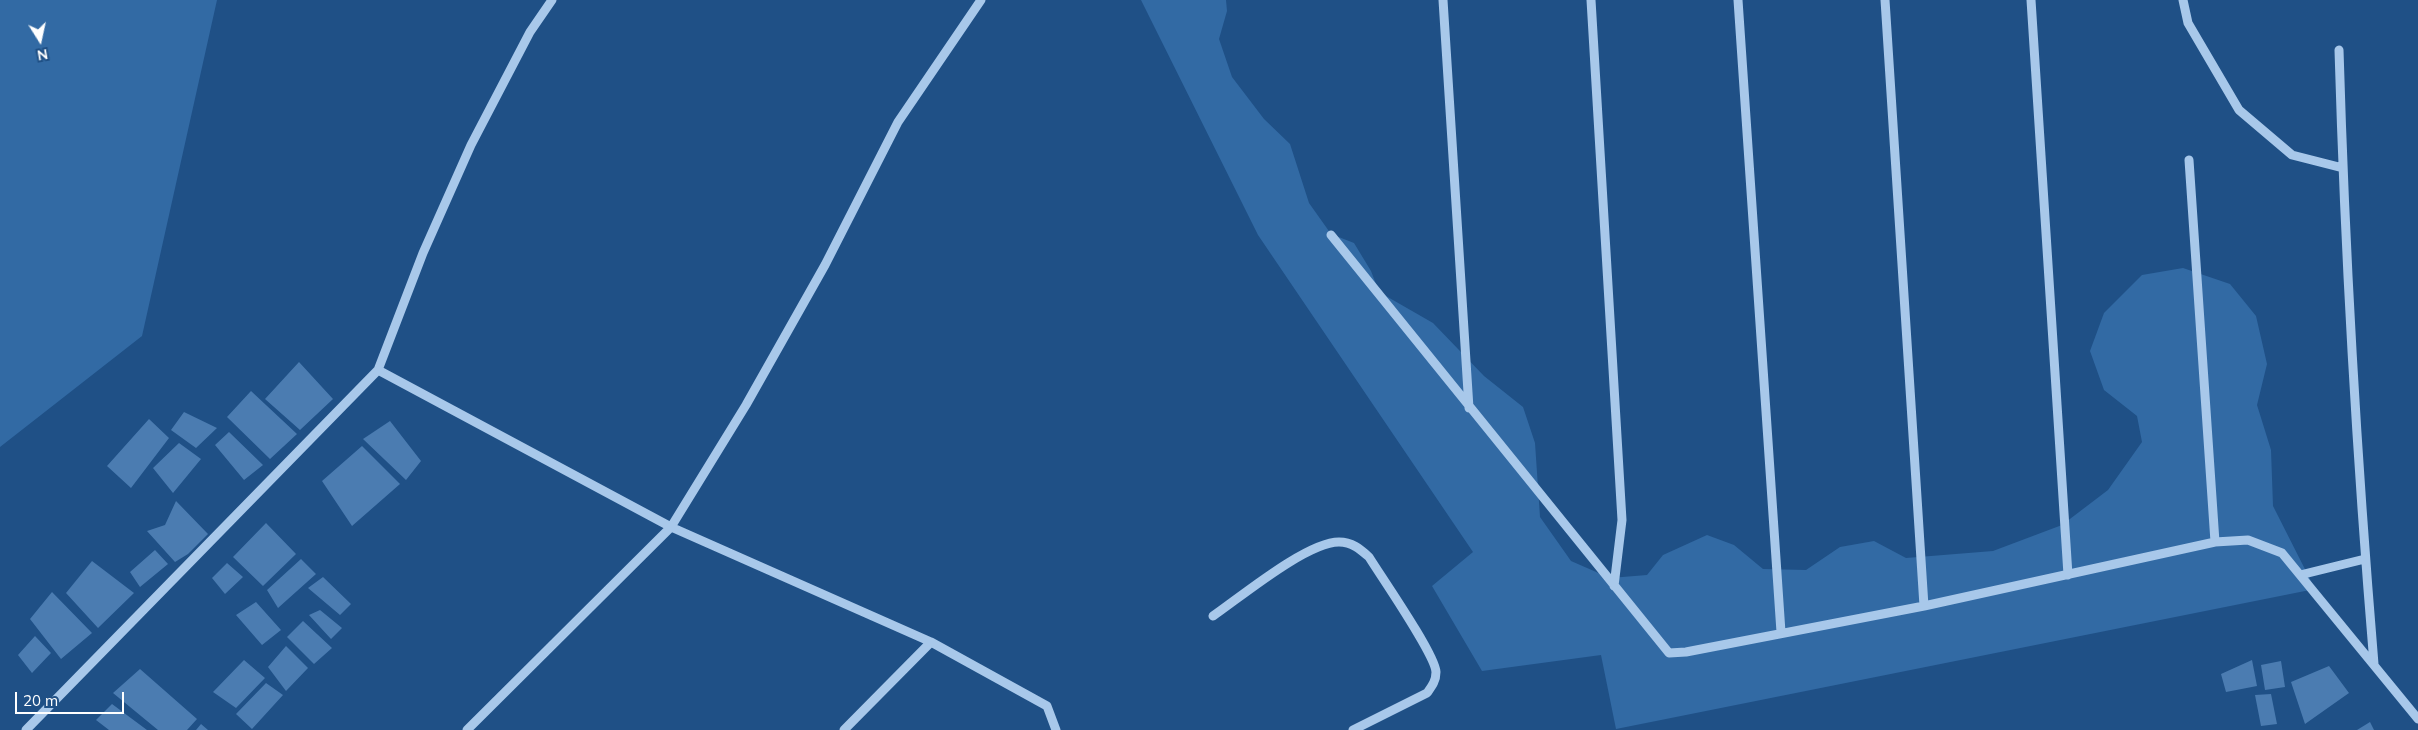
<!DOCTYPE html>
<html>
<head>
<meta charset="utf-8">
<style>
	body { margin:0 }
	#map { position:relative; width:2418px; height:730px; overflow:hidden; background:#1f5086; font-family:Mulish,sans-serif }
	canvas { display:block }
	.north { position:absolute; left:15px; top:15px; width:50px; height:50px; -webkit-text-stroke:4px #1f5086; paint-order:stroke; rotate:170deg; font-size:14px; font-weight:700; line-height:20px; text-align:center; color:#fff }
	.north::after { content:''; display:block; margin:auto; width:18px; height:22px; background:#fff; clip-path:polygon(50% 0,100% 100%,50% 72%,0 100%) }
	.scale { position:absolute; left:15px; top:692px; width:109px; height:22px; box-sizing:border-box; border:2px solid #fff; border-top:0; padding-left:6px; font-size:15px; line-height:18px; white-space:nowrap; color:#fff; -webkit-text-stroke:4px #1f5086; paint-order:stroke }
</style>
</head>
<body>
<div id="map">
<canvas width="2418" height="730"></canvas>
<div class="north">N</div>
<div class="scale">20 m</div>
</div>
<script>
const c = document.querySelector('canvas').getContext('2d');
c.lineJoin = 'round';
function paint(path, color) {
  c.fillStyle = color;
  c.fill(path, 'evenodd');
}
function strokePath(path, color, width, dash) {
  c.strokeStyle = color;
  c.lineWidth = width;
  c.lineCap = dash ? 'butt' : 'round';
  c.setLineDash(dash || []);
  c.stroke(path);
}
paint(new Path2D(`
	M 0,0 L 217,0 L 142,336 L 0,447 Z
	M 1141,0 L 1226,0 L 1227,11 L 1219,39 L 1232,77 L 1264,119 L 1290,144 L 1309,203 L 1331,234 L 1354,243 L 1371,271 L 1379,292 L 1433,323 L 1484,376 L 1523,407 L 1535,443 L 1540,517 L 1571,561 L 1610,578 L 1647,575 L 1663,555 L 1707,535 L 1734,545 L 1763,569 L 1806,570 L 1840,547 L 1874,541 L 1906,558 L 1993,551 L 2062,525 L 2108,490 L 2142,442 L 2137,416 L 2104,390 L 2090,351 L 2104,313 L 2142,275 L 2183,268 L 2230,284 L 2256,316 L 2267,364 L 2257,405 L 2271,450 L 2273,506 L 2315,589 L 1616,729 L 1601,655 L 1482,671 L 1432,586 L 1473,552 L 1258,235 Z`), '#326aa4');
paint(new Path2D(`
	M 299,362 L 333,399 L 300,430 L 265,399 Z
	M 251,391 L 297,434 L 270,459 L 227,417 Z
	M 184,412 L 217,428 L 196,448 L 171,430 Z
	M 149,419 L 169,438 L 131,488 L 107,466 Z
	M 390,421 L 421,461 L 406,480 L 363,439 Z
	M 229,432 L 263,465 L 244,480 L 215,445 Z
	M 179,443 L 201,459 L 173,493 L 153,468 Z
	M 362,446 L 400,484 L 352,526 L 322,481 Z
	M 176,501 L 208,534 L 188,554 L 175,562 L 147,531 L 165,525 Z
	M 266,523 L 296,554 L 263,586 L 233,557 Z
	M 155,550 L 168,564 L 140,587 L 130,572 Z
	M 301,559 L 316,574 L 278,608 L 267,590 Z
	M 92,561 L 134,593 L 98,628 L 66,593 Z
	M 227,563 L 243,577 L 225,594 L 212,578 Z
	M 323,577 L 351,604 L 340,615 L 308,588 Z
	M 52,592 L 92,633 L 61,659 L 30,619 Z
	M 256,602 L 281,630 L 262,645 L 236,615 Z
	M 320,610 L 342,628 L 331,639 L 309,615 Z
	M 303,621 L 332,648 L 314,664 L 287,637 Z
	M 35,636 L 51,653 L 32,673 L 18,655 Z
	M 286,646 L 308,668 L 286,691 L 268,667 Z
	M 244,660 L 265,678 L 236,708 L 213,692 Z
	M 2252,660 L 2257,686 L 2226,692 L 2221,674 Z
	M 2281,661 L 2285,687 L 2265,690 L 2261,665 Z
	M 2329,666 L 2349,693 L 2305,724 L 2291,682 Z
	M 140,669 L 197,719 L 187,730 L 158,730 L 113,693 Z
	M 266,683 L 283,695 L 252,729 L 236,714 Z
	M 2271,694 L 2277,724 L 2261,726 L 2255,695 Z
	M 112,704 L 147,730 L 109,730 L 96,720 Z
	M 2370,722 L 2374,730 L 2357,730 Z
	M 201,724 L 208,730 L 196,730 Z`), '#4b7cb1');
strokePath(new Path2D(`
	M 1443,0 L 1469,408
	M 1591,0 L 1622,520 L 1614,586
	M 1738,0 L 1781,632
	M 1885,0 L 1924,606
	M 2031,0 L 2068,575
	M 2183,0 L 2188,23 L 2239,110 L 2292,155 L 2343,168
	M 2339,50 C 2345,255 2357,460 2374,664
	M 2189,160 L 2215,542
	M 1331,235 L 1669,653 L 1686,652 L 1924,606 L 2215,542 L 2248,540 L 2282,553 L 2418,719
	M 378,370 L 671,527 L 931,642 L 1047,706 L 1056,730
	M 2300,575 L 2365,559
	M 1213,616 C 1242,596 1307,542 1339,542 C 1352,542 1360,549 1369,557 C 1382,578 1435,654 1436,672 C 1436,681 1432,686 1427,693 L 1353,730
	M 26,730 L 378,370 L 423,253 L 471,145 L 530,32 L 552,0
	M 467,730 L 671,527 L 746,405 L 825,265 L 898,122 L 981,0
	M 844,730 L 931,642`), '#a8c8ea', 9);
</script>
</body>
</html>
